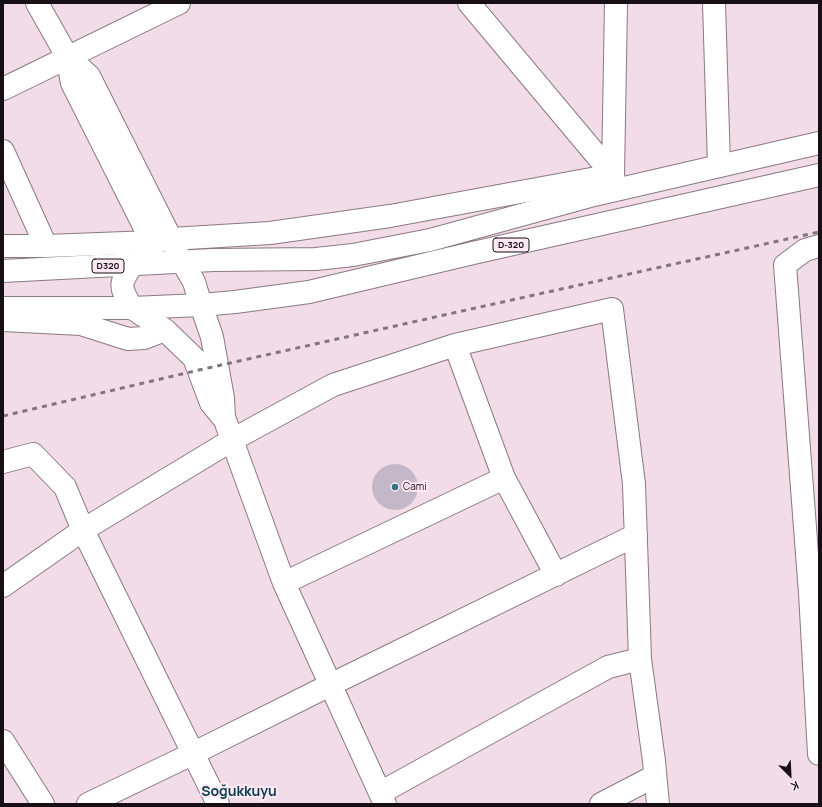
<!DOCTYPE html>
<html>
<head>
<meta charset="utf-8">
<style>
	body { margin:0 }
	#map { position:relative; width:822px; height:807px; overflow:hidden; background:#f1dce7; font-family:Manrope,sans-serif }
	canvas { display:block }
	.frame { position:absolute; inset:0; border:4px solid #160f13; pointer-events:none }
	.north { position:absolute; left:770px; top:755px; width:40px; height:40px; -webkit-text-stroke:3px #fee9f4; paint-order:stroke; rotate:156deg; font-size:11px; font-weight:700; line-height:16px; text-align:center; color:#160f13 }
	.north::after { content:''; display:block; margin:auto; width:14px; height:18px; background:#160f13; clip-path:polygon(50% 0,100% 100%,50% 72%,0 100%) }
</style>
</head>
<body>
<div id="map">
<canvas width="822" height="807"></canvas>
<div class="frame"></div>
<div class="north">K</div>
</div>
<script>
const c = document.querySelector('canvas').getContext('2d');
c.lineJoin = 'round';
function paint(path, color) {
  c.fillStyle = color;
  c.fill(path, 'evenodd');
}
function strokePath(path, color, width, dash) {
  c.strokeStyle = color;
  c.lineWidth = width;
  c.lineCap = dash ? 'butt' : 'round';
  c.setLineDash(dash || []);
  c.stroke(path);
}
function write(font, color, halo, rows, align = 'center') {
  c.font = font + ' Manrope,sans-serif';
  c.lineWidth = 4;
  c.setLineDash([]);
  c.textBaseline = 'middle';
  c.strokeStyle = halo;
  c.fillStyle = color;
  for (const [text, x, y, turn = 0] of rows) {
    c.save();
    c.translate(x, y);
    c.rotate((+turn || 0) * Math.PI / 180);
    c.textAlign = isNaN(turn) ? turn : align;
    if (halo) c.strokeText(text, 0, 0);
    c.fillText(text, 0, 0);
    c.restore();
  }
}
paint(new Path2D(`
	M372 487a23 23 0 1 1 46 0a23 23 0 1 1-46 0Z`), '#c4b7c7');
const minor = new Path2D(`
	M 37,3 L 72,65 L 70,72 L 72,83 L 152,242 L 151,254
	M 469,3 L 613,175
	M 714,3 L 719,166
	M 72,65 L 79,67 L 89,76 L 177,251
	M 3,89 L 179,3
	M 3,151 L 46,246
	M 614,181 L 613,175 L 616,3
	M 3,246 L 46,246 L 152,242 L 171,239 L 270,233 L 390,216 L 613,175
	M 819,246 L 805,250 L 785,265 L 810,593 L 819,754
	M 201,305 L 212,337 L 223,398 L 224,417
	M 132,308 L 165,330 L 194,358 L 211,403 L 225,420 L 232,440 L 284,583 L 385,804
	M 3,320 L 81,324 L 128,339 L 144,338 L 165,330
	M 3,462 L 33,454 L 65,487 L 83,530 L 218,804
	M 504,478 L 556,575
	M 284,583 L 504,478 L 455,345
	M 3,586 L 83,530 L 232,440 L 333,385 L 455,345 L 612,309 L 634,484 L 640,659 L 608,667 L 380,793
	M 640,659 L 654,761 L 658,804
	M 3,741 L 43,804
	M 88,804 L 192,754 L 330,685 L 636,535
	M 601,804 L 655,776`);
const highway = new Path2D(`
	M 182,261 L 194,282 L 201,305
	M 3,271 L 213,260 L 316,259 L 353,255 L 430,240 L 594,195 L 819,143
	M 3,308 L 132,308 L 201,305 L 235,302 L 309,292 L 473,253 L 819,175
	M 132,308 C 120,287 118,285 133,264`);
strokePath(minor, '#8b7983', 24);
strokePath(highway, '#8b7983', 24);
strokePath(minor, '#fff', 22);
strokePath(highway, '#fff', 22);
strokePath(new Path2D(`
	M 3,416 L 199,370 L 462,311 L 819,232`), '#83757c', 3, [5, 5]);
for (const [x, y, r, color] of [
	[395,487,4,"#347488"]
]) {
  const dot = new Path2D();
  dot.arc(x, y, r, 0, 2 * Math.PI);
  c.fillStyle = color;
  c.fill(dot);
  strokePath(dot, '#fee9f4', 1.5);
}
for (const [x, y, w] of [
	[511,245,36],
	[108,266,32]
]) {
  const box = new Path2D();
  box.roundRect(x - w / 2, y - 7, w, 14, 3);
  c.fillStyle = '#fee9f4';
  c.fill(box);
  strokePath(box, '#160f13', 1);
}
write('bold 9px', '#160f13', null, [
	["D-320",511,245],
	["D320",108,266]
]);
write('10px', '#160f13', '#fee9f4', [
	["Cami",403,487]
], 'left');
write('bold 14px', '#053f4e', '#fee9f4', [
	["Soğukkuyu",239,792]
]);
</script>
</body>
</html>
